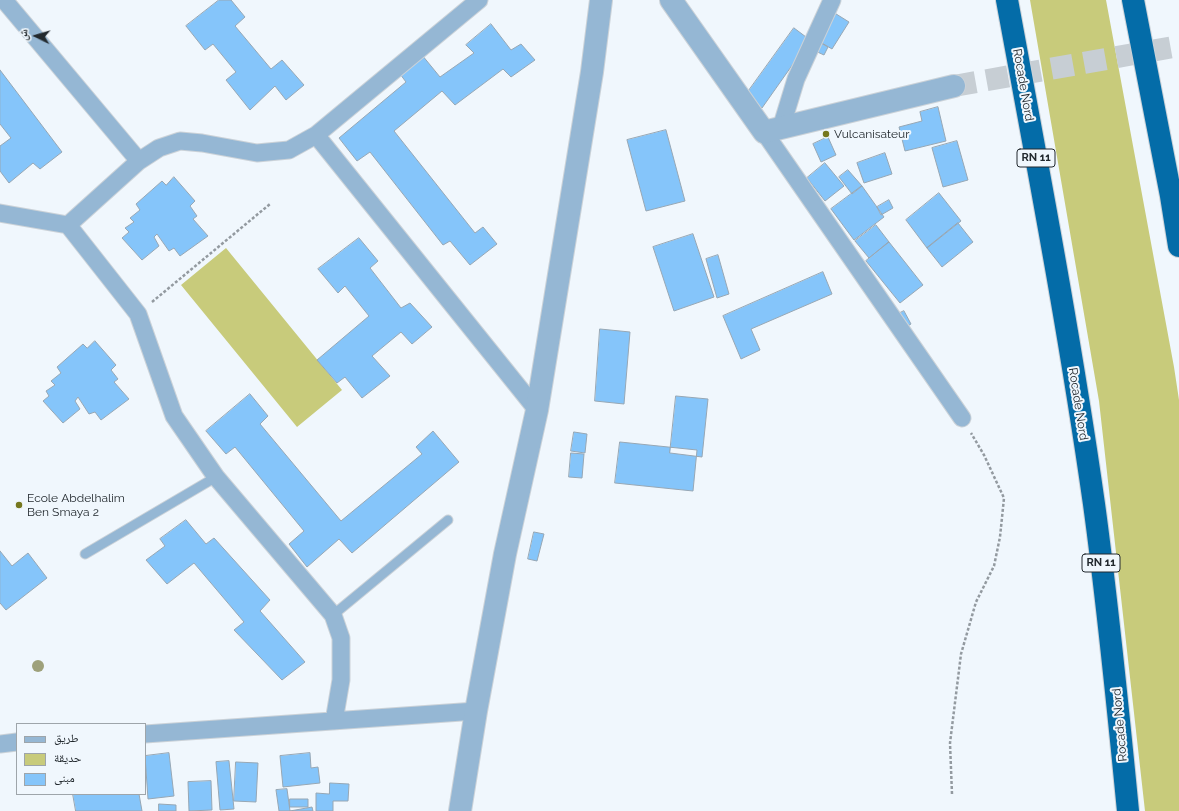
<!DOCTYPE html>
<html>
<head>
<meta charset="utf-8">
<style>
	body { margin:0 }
	#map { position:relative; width:1179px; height:811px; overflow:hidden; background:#f0f7fd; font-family:Raleway,"Noto Naskh Arabic",sans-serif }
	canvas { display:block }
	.legend { position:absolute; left:16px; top:723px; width:130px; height:72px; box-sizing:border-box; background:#f0f7fd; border:1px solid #9ea5aa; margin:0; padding:5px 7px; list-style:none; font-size:12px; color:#22292e }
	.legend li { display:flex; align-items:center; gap:8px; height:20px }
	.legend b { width:20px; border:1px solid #9ea5aa }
	.north { position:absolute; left:16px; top:16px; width:40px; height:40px; -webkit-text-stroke:3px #f0f7fd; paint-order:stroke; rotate:275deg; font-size:11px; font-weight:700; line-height:16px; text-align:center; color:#22292e }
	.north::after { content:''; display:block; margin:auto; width:14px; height:18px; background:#22292e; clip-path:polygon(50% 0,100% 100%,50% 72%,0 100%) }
</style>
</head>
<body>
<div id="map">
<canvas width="1179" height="811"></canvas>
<ul class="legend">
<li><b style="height:5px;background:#95b7d4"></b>طريق</li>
<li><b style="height:11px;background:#c8cb7b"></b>حديقة</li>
<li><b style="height:11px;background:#85c5fa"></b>مبنى</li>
</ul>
<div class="north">ش</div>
</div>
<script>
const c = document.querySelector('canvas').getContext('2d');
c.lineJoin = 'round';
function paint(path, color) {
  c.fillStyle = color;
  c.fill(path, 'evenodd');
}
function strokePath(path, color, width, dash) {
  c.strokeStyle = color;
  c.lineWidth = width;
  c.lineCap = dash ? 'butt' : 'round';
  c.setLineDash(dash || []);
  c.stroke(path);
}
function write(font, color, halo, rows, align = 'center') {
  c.font = font + ' Raleway,sans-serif';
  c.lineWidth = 4;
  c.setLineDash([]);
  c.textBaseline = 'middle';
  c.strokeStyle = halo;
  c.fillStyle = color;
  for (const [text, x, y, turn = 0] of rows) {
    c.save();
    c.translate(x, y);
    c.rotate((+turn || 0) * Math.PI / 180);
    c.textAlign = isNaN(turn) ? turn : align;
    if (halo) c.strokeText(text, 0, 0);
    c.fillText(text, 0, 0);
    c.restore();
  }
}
paint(new Path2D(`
	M 1030,0 L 1106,0 L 1174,367 L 1179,400 L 1179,811 L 1145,811 L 1099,401 Z
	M 226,248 L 342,390 L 297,427 L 181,285 Z`), '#c8cb7b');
const building = new Path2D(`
	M 219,0 L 231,0 L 245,17 L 235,26 L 271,69 L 282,60 L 304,85 L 286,100 L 275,86 L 250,110 L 226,80 L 236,72 L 213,44 L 205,50 L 186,26 Z
	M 833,12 L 849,22 L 832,49 L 817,40 Z
	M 491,24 L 511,50 L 521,44 L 535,60 L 511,77 L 503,69 L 455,105 L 442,91 L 394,131 L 475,233 L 483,227 L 497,244 L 470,265 L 450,241 L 443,245 L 370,152 L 357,161 L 339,138 L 406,82 L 400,74 L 422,55 L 440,77 L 474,53 L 466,45 Z
	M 794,28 L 810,40 L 762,108 L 745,96 Z
	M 817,41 L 828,47 L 824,55 L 813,50 Z
	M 0,70 L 62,152 L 40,169 L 33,163 L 9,183 L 0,171 L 0,146 L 11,138 L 0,124 Z
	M 938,107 L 946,141 L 905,151 L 899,127 L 922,121 L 920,112 Z
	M 666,130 L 685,201 L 646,211 L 627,140 Z
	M 828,137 L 836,155 L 821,162 L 813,144 Z
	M 957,141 L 968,180 L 943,187 L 932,148 Z
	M 885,153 L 892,174 L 864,183 L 857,163 Z
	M 825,163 L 844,186 L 825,201 L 807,178 Z
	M 848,170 L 862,186 L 852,194 L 839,177 Z
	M 174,177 L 195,201 L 190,206 L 197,216 L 193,219 L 208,236 L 180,256 L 174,248 L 169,251 L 157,234 L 154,237 L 159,246 L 142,260 L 122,238 L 129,232 L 125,228 L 134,222 L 130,218 L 140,210 L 136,204 L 162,181 L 166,185 Z
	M 862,186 L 884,217 L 854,240 L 831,209 Z
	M 939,193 L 961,221 L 927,248 L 906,220 Z
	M 889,200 L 893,208 L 881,215 L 877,207 Z
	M 958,223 L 973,242 L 942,267 L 927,248 Z
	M 876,225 L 889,242 L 869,258 L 855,241 Z
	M 693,234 L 714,297 L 674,311 L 653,247 Z
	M 359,238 L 378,261 L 370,268 L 401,308 L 410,303 L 432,327 L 412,344 L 401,332 L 372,356 L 390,376 L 362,398 L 345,377 L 337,383 L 317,360 L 369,316 L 345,286 L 338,293 L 318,269 Z
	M 889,242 L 923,285 L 900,303 L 866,261 Z
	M 718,255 L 729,294 L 717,298 L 706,259 Z
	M 823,272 L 832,294 L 751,329 L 760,350 L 741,359 L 723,316 Z
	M 904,311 L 911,324 L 903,329 L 896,315 Z
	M 600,329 L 630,332 L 624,404 L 595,401 Z
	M 95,341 L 116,365 L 111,370 L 118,379 L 114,382 L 129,399 L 101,420 L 95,412 L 89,414 L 78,397 L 75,401 L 80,409 L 63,423 L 43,401 L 49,396 L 46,391 L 55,385 L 51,381 L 61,373 L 57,367 L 83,344 L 87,348 Z
	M 250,394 L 268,416 L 260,424 L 341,521 L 422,454 L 416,447 L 433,431 L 459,462 L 352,553 L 339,539 L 307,567 L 289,544 L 304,531 L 235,447 L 226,454 L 206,431 Z
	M 676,396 L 708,399 L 702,457 L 670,453 Z
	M 574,432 L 587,434 L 585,453 L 571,451 Z
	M 620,442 L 697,450 L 693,491 L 615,483 Z
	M 571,453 L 584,454 L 582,478 L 569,477 Z
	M 186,520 L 206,544 L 214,538 L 270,600 L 260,611 L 305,662 L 282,680 L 234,630 L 244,622 L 194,563 L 167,584 L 146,560 L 165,546 L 160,539 Z
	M 534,532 L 544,534 L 537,561 L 528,559 Z
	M 0,551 L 12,566 L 28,553 L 47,578 L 6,610 L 0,603 Z
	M 169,753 L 174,796 L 148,799 L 145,756 Z
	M 310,753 L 311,768 L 318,767 L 320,783 L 283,787 L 280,756 Z
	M 229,761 L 234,809 L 220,810 L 216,762 Z
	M 236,762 L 258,763 L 256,802 L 234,801 Z
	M 211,781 L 212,810 L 189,811 L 188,782 Z
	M 330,783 L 349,784 L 348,801 L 333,801 L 333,811 L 316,811 L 316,793 L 329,794 Z
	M 287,789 L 290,811 L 312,807 L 313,811 L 279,811 L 276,790 Z
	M 73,794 L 139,794 L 142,811 L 76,811 Z
	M 290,799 L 308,799 L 308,807 L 290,807 Z
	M 159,804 L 176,805 L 176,811 L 159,811 Z`);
paint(building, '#85c5fa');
strokePath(building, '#97a7b4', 1);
strokePath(new Path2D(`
	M 954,86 L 1179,46`), '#c7ced4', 22, [22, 11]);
const service = new Path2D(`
	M 85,554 L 216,477
	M 333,615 L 448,520`);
const minor = new Path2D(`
	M 4,0 L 139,161
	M 781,128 L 796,79 L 832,0
	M 764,132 L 962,418
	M 316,135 L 537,410
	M 0,213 L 68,225 L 138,314 L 174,416 L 216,477 L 333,615 L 341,638 L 341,680 L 334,721
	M 68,225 L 139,161 L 159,148 L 180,141 L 202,143 L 257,153 L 289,150 L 316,135 L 479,0
	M 145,734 L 476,711
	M 0,744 L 17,742`);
const tertiary = new Path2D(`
	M 671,0 L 764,132 L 954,86
	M 460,811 L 476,711 L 505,554 L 537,410 L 592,72 L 601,0`);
const motorway = new Path2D(`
	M 1007,0 C 1038,168 1070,335 1094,504 C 1108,606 1118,708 1128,811
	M 1133,0 L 1171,196 L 1179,246`);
strokePath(service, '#cbd2d8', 11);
strokePath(minor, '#cbd2d8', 19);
strokePath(tertiary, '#cbd2d8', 24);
strokePath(motorway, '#cbd2d8', 24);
strokePath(new Path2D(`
	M 152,302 L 270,204
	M 952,794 L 950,743 L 961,654 L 976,602 L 994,566 L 1000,537 L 1004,498 L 984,455 L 971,433`), '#939aa0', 2.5, [3, 2]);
strokePath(service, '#95b7d4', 9);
strokePath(minor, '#95b7d4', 17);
strokePath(tertiary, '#95b7d4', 22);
strokePath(motorway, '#046ca8', 22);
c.fillStyle = '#9ea17b';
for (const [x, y] of [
	[38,666]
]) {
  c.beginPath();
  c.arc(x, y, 6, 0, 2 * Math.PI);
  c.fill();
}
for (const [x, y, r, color] of [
	[826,134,4,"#75771e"],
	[19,505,4,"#75771e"]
]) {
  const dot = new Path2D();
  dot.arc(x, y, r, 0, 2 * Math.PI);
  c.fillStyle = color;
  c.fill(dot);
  strokePath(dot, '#f0f7fd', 1.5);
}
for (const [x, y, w] of [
	[1036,158,38],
	[1101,563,38]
]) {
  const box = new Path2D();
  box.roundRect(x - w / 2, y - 9, w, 18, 3);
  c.fillStyle = '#f0f7fd';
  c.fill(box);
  strokePath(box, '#22292e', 1);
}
write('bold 11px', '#22292e', null, [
	["RN 11",1036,158],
	["RN 11",1101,563]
]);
write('12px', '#22292e', '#f0f7fd', [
	["Rocade Nord",1023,85,80],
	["Rocade Nord",1078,404,81],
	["Rocade Nord",1120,725,-95]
]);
write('12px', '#22292e', '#f0f7fd', [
	["Vulcanisateur",834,134],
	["Ecole Abdelhalim",27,498],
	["Ben Smaya 2",27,512]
], 'left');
</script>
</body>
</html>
